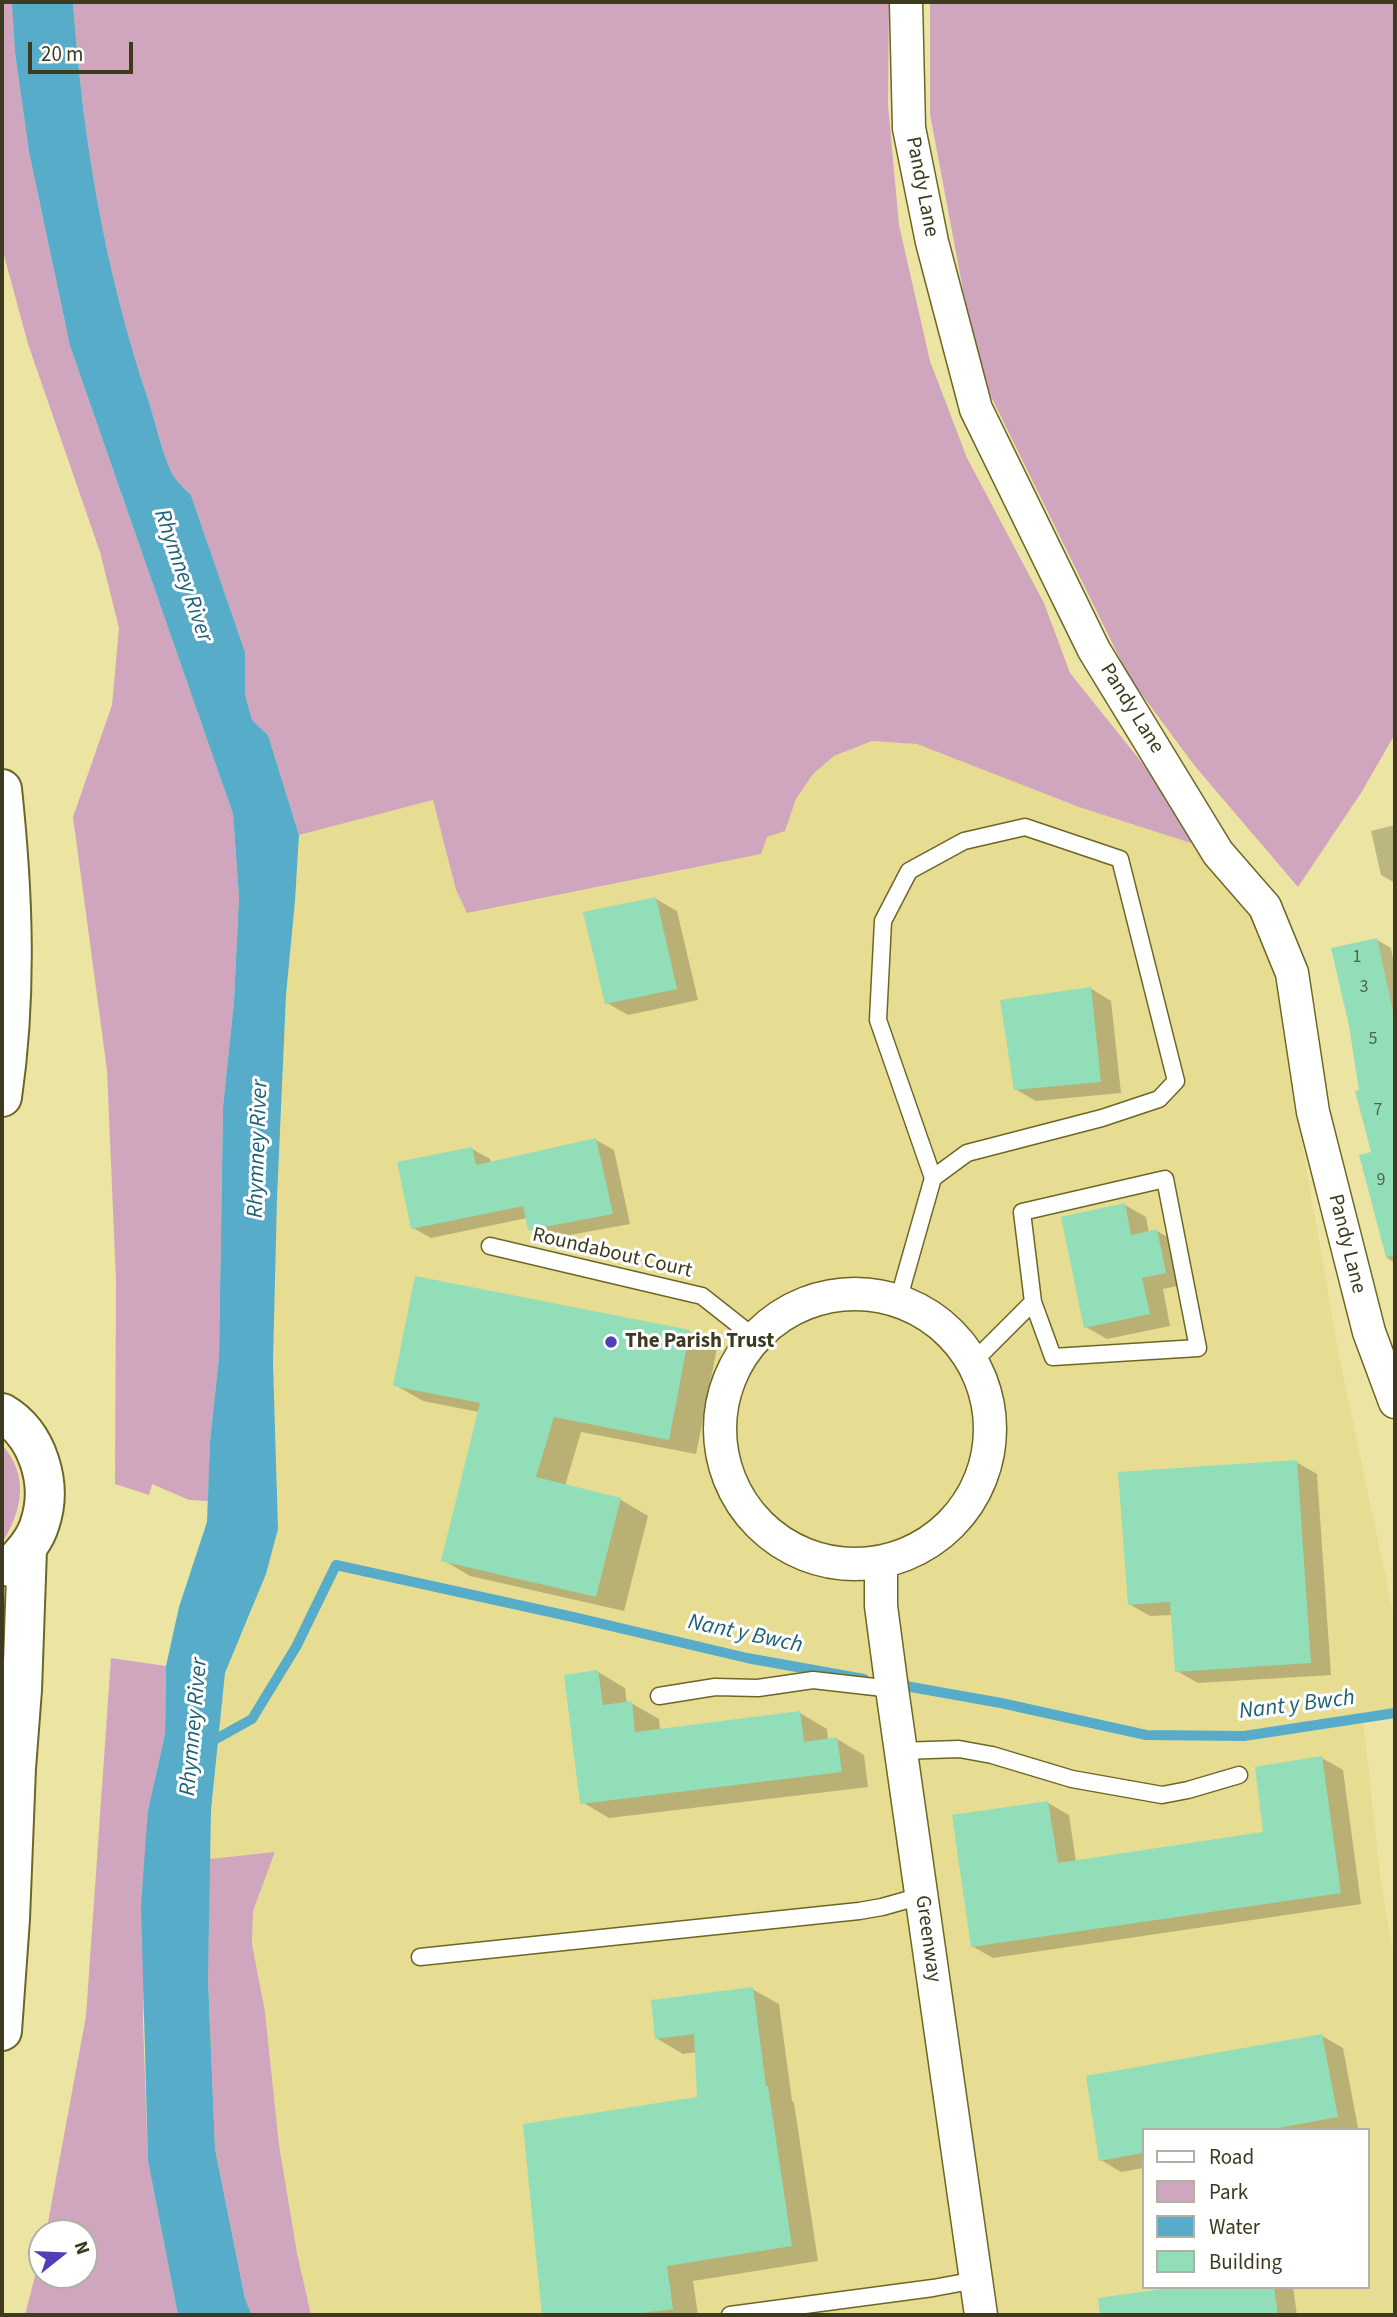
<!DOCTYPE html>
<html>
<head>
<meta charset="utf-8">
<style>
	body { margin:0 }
	#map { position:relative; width:1397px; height:2317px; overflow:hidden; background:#ece4a2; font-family:"Source Sans 3",sans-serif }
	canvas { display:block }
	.frame { position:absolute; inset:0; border:4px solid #3d3a1f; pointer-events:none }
	.legend { position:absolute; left:1142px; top:2128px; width:228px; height:161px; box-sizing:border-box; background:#fff; border:2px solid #b1b0a5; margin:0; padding:9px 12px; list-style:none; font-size:21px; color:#3d3a1f }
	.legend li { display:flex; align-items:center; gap:14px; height:35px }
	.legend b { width:35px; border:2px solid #b1b0a5 }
	.north { position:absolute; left:28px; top:2219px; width:70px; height:70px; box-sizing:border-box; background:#fff; border:2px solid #b1b0a5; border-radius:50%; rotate:72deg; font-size:19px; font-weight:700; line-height:28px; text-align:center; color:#3d3a1f }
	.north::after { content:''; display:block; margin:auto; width:24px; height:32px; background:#4f40b7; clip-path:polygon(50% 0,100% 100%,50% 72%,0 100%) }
	.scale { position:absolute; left:28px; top:42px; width:105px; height:32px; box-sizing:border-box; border:4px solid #3d3a1f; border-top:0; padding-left:9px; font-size:21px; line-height:24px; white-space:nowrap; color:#3d3a1f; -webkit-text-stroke:5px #fff; paint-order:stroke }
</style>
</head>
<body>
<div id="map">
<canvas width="1397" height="2317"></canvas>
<div class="frame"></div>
<ul class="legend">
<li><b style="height:9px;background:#fff"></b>Road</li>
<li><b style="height:19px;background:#d0a6bf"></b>Park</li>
<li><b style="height:19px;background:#56acc9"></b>Water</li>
<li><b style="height:19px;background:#91deb9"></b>Building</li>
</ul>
<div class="north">N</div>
<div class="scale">20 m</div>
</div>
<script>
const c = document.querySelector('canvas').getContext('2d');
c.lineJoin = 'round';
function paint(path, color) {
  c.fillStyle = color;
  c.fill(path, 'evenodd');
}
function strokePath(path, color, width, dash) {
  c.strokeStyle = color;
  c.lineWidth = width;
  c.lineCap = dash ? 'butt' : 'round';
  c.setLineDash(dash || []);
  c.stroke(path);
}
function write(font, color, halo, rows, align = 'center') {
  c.font = font + ' "Source Sans 3",sans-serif';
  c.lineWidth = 6;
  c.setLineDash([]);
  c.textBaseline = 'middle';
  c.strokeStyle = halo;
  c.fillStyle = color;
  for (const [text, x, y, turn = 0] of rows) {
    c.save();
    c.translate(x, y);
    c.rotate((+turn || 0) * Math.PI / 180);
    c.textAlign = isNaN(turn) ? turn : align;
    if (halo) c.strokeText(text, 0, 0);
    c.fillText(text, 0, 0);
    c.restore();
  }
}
paint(new Path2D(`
	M 872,741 L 917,744 L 1079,807 L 1197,845 L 1253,920 L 1277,981 L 1299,1126 L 1340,1361 L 1393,1612 L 1395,1693 L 1391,1715 L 1363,1719 L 1380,1874 L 1395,1965 L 1395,2315 L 311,2315 L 297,2253 L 279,2145 L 265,2012 L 252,1944 L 253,1911 L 275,1852 L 209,1859 L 211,1810 L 225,1673 L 252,1610 L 278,1529 L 273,1362 L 277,1199 L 286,995 L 295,901 L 299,835 L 433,800 L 456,890 L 467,913 L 785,831 L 796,799 L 813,774 L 834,756 ZM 1143,2130 L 1367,2130 L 1367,2287 L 1143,2287 Z`), '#e6dd92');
paint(new Path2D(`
	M 2,2 L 13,2 L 15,53 L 29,152 L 70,346 L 233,814 L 239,897 L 234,1001 L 223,1107 L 219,1357 L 210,1441 L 208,1501 L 189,1500 L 152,1484 L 149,1495 L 115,1484 L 116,1280 L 107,1070 L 73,817 L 112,705 L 119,628 L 100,552 L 28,344 L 2,248 Z
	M 73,2 L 889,2 L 888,105 L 899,225 L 930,361 L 967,458 L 1044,603 L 1070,673 L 1151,774 L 1197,845 L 1079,807 L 917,744 L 872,741 L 834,756 L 813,774 L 796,799 L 785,831 L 767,837 L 761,854 L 467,913 L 456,890 L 433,800 L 299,835 L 268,735 L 252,720 L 245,694 L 245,652 L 191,495 C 185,489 177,482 173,475 C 163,456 155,421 148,399 C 104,268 83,139 73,2 Z
	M 930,2 L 1395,2 L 1395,734 L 1361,793 L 1298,887 L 1194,765 L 1129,677 L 978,370 L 930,114 Z
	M 2,1445 C 30,1476 22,1511 2,1543 Z
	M 111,1658 L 166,1666 L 165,1734 L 148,1810 L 143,2022 L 148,2161 L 178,2315 L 25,2315 L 42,2249 L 42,2275 L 84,2275 L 84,2233 L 46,2233 L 86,2016 Z
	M 275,1852 L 253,1911 L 252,1944 L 265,2012 L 279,2145 L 297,2253 L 311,2315 L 252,2315 L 245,2299 L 215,2149 L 208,1978 L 209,1859 Z`), '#d0a6bf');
paint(new Path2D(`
	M 12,2 L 73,2 C 83,139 104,268 148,399 C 155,421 163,456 173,475 C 177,482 185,489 191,495 L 245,652 L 245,694 L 252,720 L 268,735 L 299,835 L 295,901 L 286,995 L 277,1199 L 273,1362 L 278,1529 L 266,1574 L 225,1673 L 211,1810 L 208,1978 L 215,2149 L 245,2299 L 252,2315 L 178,2315 L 148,2161 L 141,1905 L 148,1810 L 165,1734 L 166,1666 L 179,1607 L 207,1522 L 210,1441 L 219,1357 L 223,1107 L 234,1001 L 239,897 L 233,814 L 70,346 L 29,152 L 15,53 Z`), '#56acc9');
paint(new Path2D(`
	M 1395,825 L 1395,883 L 1381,875 L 1371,831 Z
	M 656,899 L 677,911 L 698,1000 L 628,1015 L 607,1003 Z
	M 1377,940 L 1391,948 L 1395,968 L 1395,1263 L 1387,1258 L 1361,1156 L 1373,1153 L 1361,1091 Z
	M 1090,988 L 1111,1001 L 1121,1093 L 1036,1101 L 1015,1089 Z
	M 596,1140 L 614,1150 L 630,1224 L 548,1239 L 530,1229 L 527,1218 L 431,1238 L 413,1228 L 472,1149 L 490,1159 L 491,1164 Z
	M 1125,1205 L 1146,1217 L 1149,1233 L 1157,1231 L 1178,1243 L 1187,1284 L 1163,1289 L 1170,1326 L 1107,1339 L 1086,1327 Z
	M 690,1332 L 717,1348 L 696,1454 L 581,1432 L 565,1486 L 621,1500 L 648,1516 L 624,1611 L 470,1576 L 443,1560 L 479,1412 L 423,1401 L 395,1385 Z
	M 1296,1462 L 1317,1474 L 1331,1675 L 1198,1683 L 1177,1671 L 1173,1615 L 1150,1616 L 1129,1604 Z
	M 598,1672 L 625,1688 L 627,1704 L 631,1703 L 659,1719 L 660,1730 L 800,1713 L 827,1729 L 828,1740 L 837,1739 L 864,1755 L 868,1787 L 609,1818 L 582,1802 Z
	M 1322,1758 L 1343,1770 L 1361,1904 L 993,1958 L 972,1946 L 1048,1803 L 1069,1815 L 1076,1862 L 1265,1834 Z
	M 752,1989 L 779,2004 L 792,2101 L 794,2103 L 818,2261 L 693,2281 L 698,2315 L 544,2315 L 525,2126 L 699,2098 L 697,2052 L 683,2054 L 656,2038 Z
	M 1322,2036 L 1343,2048 L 1358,2128 L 1143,2130 L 1143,2168 L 1121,2172 L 1101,2160 L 1088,2077 Z
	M 1188,2287 L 1293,2287 L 1297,2315 L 1111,2315 L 1109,2299 Z`), '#0003');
strokePath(new Path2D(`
	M 894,1684 L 1001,1703 L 1146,1735 L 1244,1736 L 1395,1713
	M 205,1741 L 216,1739 L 252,1719 L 296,1647 L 336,1565 L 573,1617 L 747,1658 L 864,1679`), '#56acc9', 10);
paint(new Path2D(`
	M 656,897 L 677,989 L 605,1004 L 583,912 Z
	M 1377,938 L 1395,1021 L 1395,1256 L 1386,1257 L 1359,1155 L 1371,1152 L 1355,1091 L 1359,1090 L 1349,1026 L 1331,948 Z
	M 1091,987 L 1101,1082 L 1014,1090 L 1000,1000 Z
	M 596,1138 L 613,1214 L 528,1230 L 523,1206 L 411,1229 L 397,1162 L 472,1147 L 476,1165 Z
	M 1125,1203 L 1131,1235 L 1157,1229 L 1166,1273 L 1142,1278 L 1150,1314 L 1084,1328 L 1061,1217 Z
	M 415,1276 L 690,1330 L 669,1440 L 554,1417 L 536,1477 L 621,1498 L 596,1597 L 441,1561 L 480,1403 L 393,1386 Z
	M 1297,1460 L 1311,1663 L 1175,1672 L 1170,1602 L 1128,1605 L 1118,1472 Z
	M 598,1670 L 603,1705 L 632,1701 L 635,1732 L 800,1711 L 804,1742 L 837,1737 L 842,1772 L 580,1804 L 564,1675 Z
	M 1322,1756 L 1341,1893 L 971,1947 L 952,1815 L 1048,1801 L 1058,1863 L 1263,1832 L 1255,1767 Z
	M 753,1987 L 766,2086 L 768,2086 L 792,2246 L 667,2266 L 673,2309 L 628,2315 L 542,2315 L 523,2124 L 697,2097 L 694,2034 L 655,2039 L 651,2000 Z
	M 1322,2034 L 1338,2117 L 1268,2130 L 1143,2130 L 1143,2153 L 1099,2161 L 1086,2076 Z
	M 1176,2287 L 1274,2287 L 1278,2315 L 1100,2315 L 1098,2298 Z`), '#91deb9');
const service = new Path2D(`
	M 1165,1179 L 1198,1348 L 1053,1357 L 1033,1302 L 1022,1212 Z
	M 490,1246 L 702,1296 L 754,1337
	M 898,1301 L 933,1178 L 967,1153 L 1102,1118 L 1159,1099 L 1176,1081 L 1120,859 L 1025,827 L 964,841 L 909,871 L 883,921 L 878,1020 L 933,1178
	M 973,1362 L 1033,1302
	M 659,1696 L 715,1687 L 758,1688 L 813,1680 L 892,1689
	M 900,1751 L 959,1749 L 992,1755 L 1072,1779 L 1162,1795 L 1188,1790 L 1239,1775
	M 420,1957 L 859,1911 L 882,1907 L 921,1896
	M 730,2315 L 933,2288 L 976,2280`);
const minor = new Path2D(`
	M 906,2 L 909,128 L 932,242 L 976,409 L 1094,650 L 1218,853 L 1265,907 L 1292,973 L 1313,1112 L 1369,1332 L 1395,1402
	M720 1429a135 135 0 1 1 270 0a135 135 0 1 1-270 0Z
	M 881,1563 L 881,1606 L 892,1689 L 981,2315`);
const primary = new Path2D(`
	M 2,789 C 13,892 17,994 2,1097
	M 2,1413 C 38,1434 53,1484 40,1523 C 35,1541 22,1554 10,1567
	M 2,2031 L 10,1919 L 16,1768 L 22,1690 L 27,1549`);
strokePath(service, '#6e6625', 19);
strokePath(minor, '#6e6625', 35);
strokePath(primary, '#6e6625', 42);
strokePath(service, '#fff', 16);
strokePath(minor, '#fff', 32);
strokePath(primary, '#fff', 38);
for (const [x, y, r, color] of [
	[611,1342,7,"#4f40b7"]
]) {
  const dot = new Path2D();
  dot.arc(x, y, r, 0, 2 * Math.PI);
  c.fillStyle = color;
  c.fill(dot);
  strokePath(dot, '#fff', 2.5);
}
write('18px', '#526346', null, [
	["1",1357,958],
	["3",1364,988],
	["5",1373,1040],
	["7",1378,1111],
	["9",1381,1181]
]);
write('21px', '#3d3a1f', '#fff', [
	["Pandy Lane",921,187,79],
	["Pandy Lane",1131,709,58],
	["Pandy Lane",1346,1244,76],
	["Roundabout Court",612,1254,13],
	["Greenway",927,1939,82]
]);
write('bold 21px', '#3d3a1f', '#fff', [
	["The Parish Trust",625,1342]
], 'left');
write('italic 23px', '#1c6176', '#fff', [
	["Rhymney River",182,576,71],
	["Rhymney River",259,1149,-88],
	["Nant y Bwch",745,1635,12],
	["Nant y Bwch",1297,1706,-7],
	["Rhymney River",195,1727,-85]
]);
</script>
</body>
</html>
